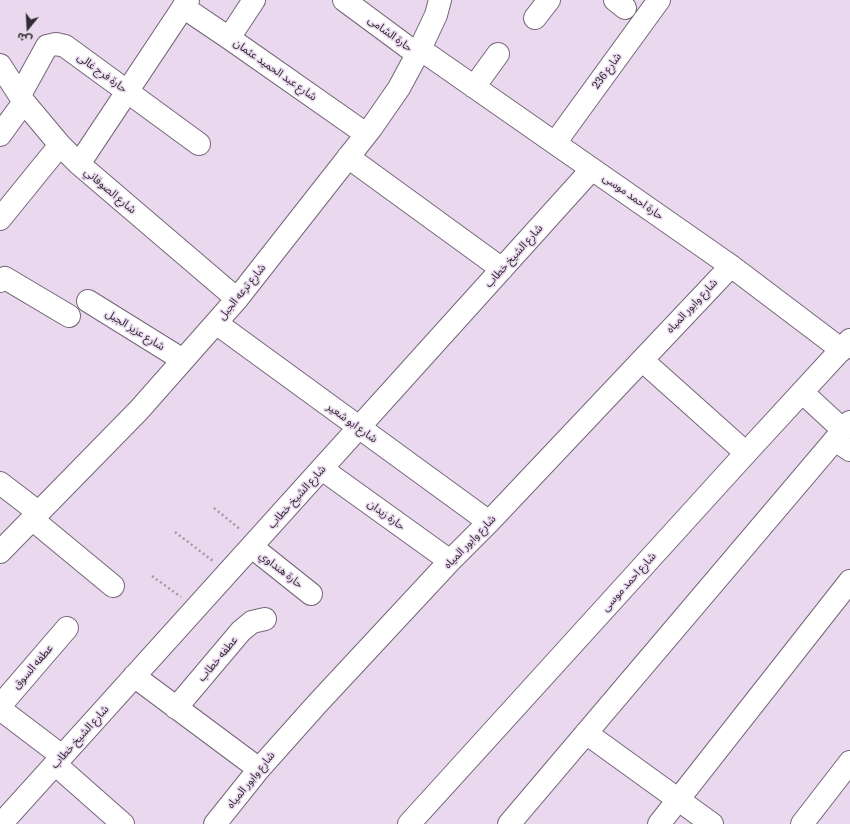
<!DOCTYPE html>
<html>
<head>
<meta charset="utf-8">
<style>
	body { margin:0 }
	#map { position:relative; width:850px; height:824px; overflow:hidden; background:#ead9ee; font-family:Literata,"Noto Sans Arabic",serif }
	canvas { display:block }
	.north { position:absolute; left:8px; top:8px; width:40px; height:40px; -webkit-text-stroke:3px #ead9ee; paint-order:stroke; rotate:198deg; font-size:11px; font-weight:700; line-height:16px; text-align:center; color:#322c33 }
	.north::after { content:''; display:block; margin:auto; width:14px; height:18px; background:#322c33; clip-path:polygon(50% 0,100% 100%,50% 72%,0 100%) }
</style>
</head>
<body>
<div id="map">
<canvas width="850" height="824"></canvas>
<div class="north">ش</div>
</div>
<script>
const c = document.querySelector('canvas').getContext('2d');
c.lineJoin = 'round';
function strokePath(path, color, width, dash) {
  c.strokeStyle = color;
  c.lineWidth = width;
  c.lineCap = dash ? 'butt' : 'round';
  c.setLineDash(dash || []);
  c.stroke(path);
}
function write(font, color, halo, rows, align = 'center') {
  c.font = font + ' Literata,"Noto Sans Arabic",serif';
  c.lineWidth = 3;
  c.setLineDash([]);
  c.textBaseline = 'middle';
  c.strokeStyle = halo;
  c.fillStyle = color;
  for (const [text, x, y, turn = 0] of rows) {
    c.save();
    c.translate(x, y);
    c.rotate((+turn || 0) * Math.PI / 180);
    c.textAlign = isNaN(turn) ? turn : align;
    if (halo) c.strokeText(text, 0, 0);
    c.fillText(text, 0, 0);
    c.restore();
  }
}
const minor = new Path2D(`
	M 344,0 L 417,54
	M 615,0 L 625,8
	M 183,7 L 229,38 L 366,134
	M 535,18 L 549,0
	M 229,38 L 254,0
	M 420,49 L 731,266 L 842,350
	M 0,65 L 24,102 L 60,145 L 79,164 L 237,299
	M 474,87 L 498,54
	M 20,95 L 47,46 L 56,44 L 65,46 L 199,144
	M 0,135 L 24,102
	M 555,143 L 659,0
	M 348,157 L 502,269
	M 79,164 L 188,0
	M 0,219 L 60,145
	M 0,281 L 5,278 L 69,316
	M 88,301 L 183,360
	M 216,323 L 489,522
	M 642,360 L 746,453
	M 802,392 L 843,430
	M 835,440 L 850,450
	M 322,469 L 450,561
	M 0,483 L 38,512
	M 32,519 L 113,586
	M 252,547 L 311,594
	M 0,552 L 139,410 L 237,299 L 372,127 L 399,88 L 420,49 L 436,15 L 440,0
	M 134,676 L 259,769
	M 0,706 L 67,628
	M 176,708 L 241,631 L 252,622 L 265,619
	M 0,709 L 62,756
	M 586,733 L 712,824
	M 55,764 L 123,824
	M 1,824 L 592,169
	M 215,824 L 259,769 L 317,704 L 450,561 L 489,522 L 731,266
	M 409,824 L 746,453 L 850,340
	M 509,824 L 850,422
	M 659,824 L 850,581
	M 802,824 L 850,762`);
strokePath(minor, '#756678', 24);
strokePath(new Path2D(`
	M 214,508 L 241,530
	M 175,532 L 213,561
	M 152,576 L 181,597`), '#a497a7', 2.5, [2, 3]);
strokePath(minor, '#fff', 22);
write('11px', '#322c33', '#ead9ee', [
	["حارة الشامى",390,34,36],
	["شارع عبد الحميد عثمان",275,70,35],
	["شارع 236",607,71,-54],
	["حارة فرج غالى",102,73,36],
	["شارع الصوفاني",110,191,40],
	["حارة احمد موسى",633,197,35],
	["شارع الشيخ خطاب",514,256,-48],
	["شارع ترعه الجبل",242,292,-51],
	["شارع وابور المياه",692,306,-47],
	["شارع عزيز الجبل",135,330,32],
	["شارع ابو شعير",352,423,36],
	["شارع الشيخ خطاب",297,497,-48],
	["حارة زيدان",386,515,36],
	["شارع وابور المياه",470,542,-46],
	["حارة هنداوي",281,570,38],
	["شارع احمد موسى",629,582,-48],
	["عطفه خطاب",218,659,-50],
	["عطفه السوق",33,667,-49],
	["شارع الشيخ خطاب",80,737,-48],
	["شارع وابور المياه",251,780,-51]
]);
</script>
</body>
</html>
